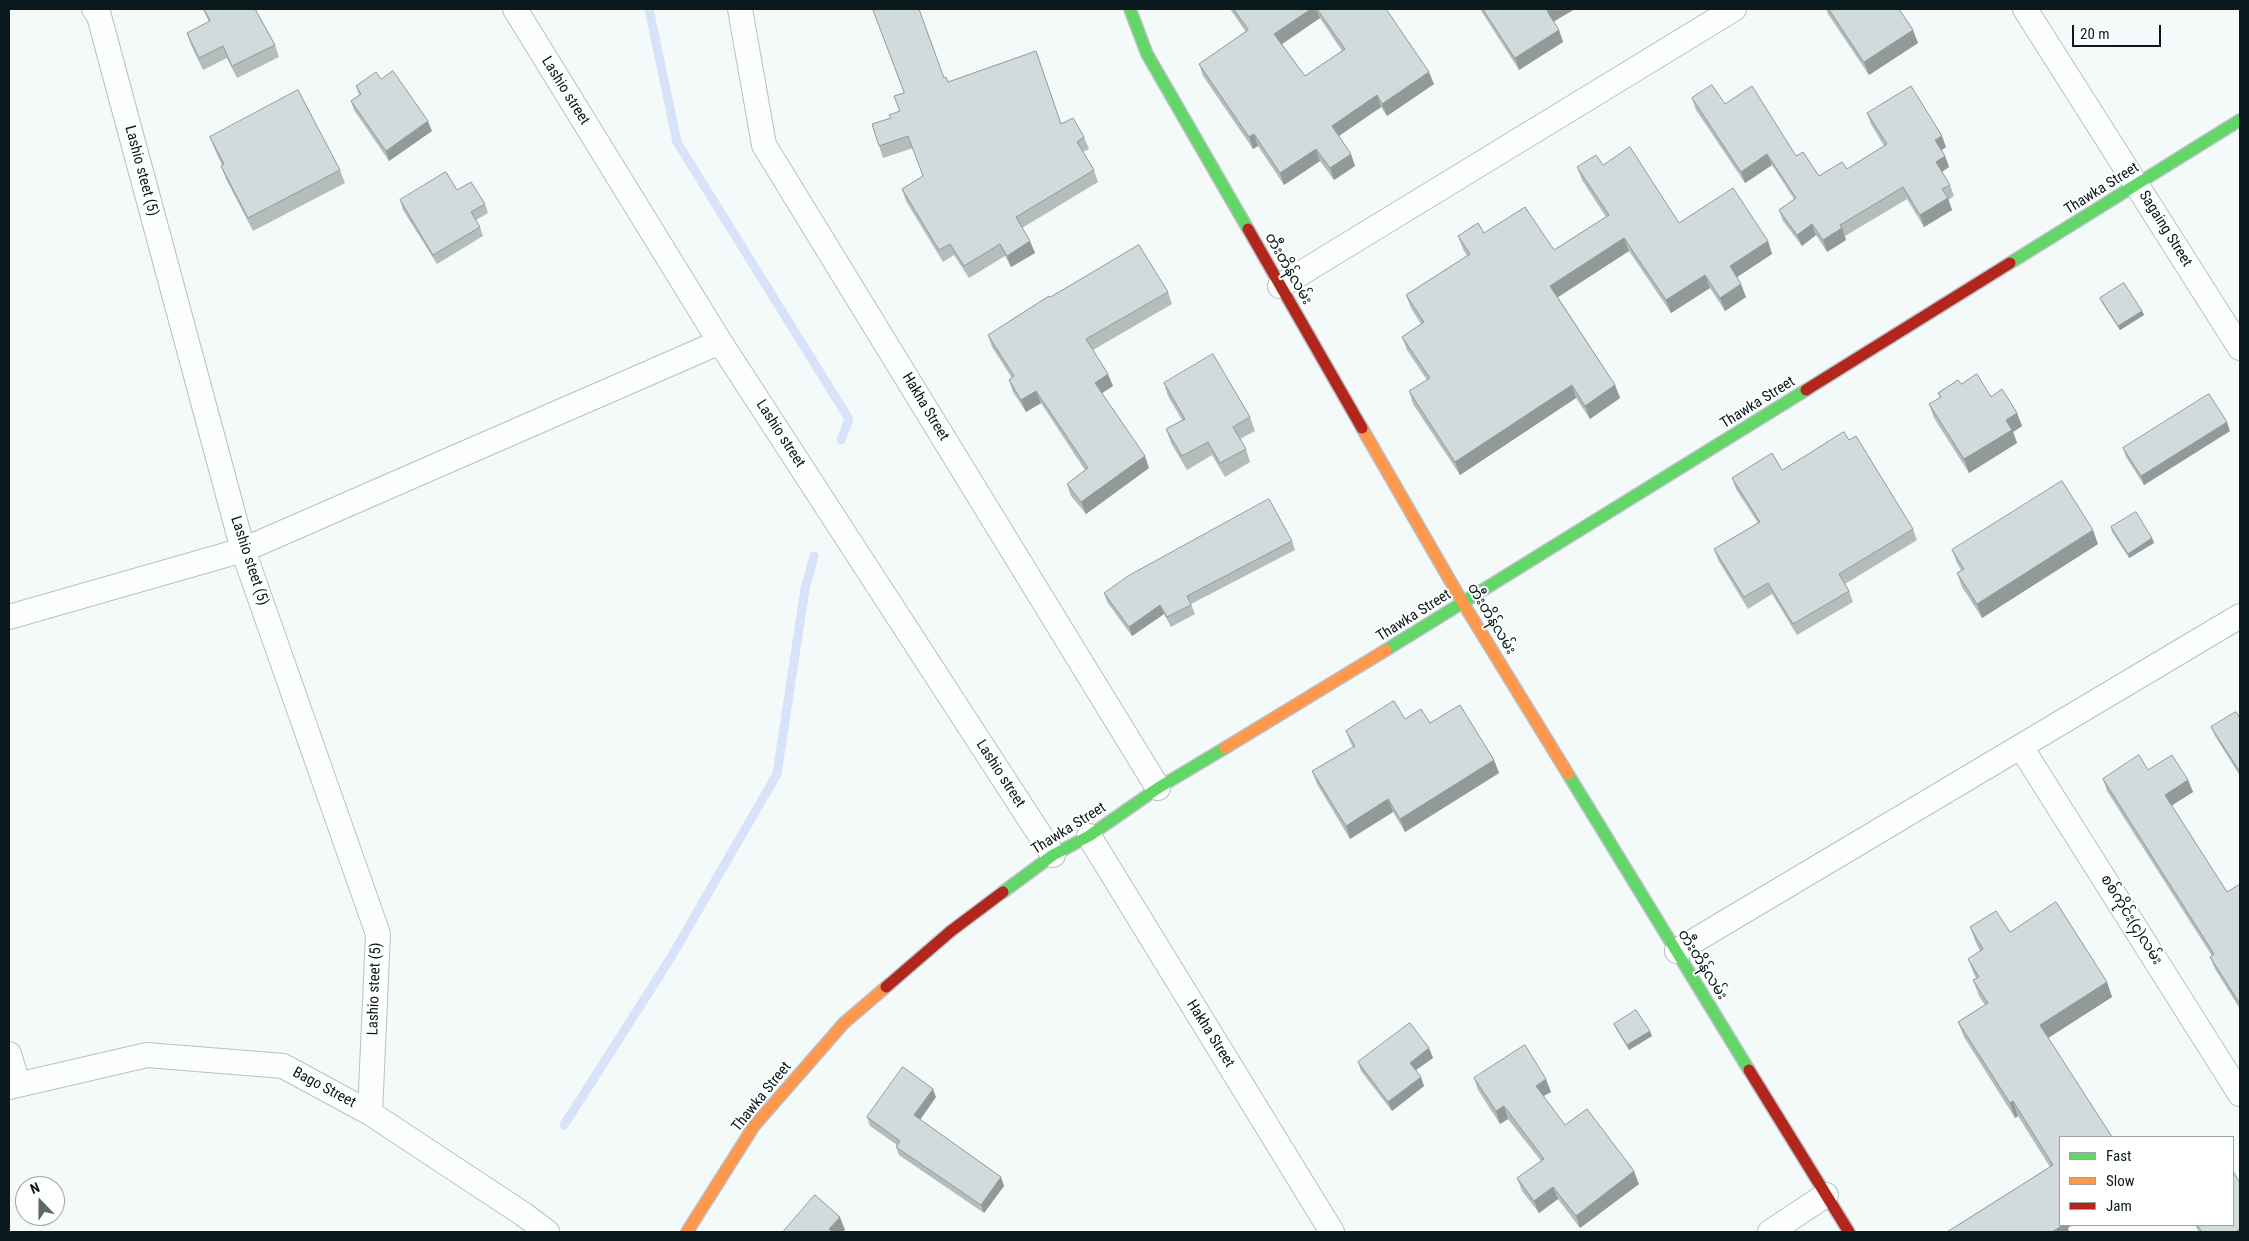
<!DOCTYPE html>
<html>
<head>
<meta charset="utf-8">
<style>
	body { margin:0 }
	#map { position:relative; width:2249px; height:1241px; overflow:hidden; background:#f4f9fa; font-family:"Roboto Condensed",sans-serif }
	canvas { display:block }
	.frame { position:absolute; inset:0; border:10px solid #0a191d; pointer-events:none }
	.legend { position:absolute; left:2059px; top:1136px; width:175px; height:90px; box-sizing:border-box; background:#fff; border:1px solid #9da3a5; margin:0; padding:6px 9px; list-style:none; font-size:15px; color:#0a191d }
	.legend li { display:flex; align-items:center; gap:10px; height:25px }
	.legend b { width:25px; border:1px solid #9da3a5 }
	.north { position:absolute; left:15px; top:1176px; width:50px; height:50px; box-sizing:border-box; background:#fff; border:1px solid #9da3a5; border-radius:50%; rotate:338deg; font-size:14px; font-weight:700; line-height:20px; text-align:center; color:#0a191d }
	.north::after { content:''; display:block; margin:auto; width:18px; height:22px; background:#5c676a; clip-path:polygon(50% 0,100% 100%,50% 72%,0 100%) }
	.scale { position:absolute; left:2072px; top:25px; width:89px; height:22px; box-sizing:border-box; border:2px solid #0a191d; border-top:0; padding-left:6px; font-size:15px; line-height:18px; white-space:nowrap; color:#0a191d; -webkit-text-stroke:4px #fff; paint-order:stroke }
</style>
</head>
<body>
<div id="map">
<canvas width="2249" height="1241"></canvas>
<div class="frame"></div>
<ul class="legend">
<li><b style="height:6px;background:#63d668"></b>Fast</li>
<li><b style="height:6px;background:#ff974d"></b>Slow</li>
<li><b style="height:6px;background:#b3261e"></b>Jam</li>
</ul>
<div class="north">N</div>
<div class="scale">20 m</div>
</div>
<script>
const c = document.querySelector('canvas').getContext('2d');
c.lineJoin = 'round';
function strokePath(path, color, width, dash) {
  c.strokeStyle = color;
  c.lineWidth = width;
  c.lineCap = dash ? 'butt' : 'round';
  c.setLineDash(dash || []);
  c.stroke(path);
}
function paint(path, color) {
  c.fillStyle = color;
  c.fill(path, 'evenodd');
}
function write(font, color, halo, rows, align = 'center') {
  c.font = font + ' "Roboto Condensed","Noto Sans Myanmar",sans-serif';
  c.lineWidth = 4;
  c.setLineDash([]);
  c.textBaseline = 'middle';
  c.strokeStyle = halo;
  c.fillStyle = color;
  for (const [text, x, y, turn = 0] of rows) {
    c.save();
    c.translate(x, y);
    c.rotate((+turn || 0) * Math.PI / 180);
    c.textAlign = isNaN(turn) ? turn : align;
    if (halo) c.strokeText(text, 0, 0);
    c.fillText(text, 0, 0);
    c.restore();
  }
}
strokePath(new Path2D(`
	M 649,9 L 677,142 L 849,419 L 841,440
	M 564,1125 L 670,959 L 777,774 L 805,589 L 814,556`), '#d8e2f9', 9);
const street = new Path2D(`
	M 94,9 L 99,16 L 243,550 L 378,934 L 370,1113
	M 515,9 L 720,342 L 1053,855
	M 740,9 L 764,145 L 1158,788
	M 2025,9 L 2240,348
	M 1280,286 L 1734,9
	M 9,617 L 243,550 L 720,342
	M 2021,747 L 2240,1094
	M 1089,836 L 1332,1232
	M 1677,951 L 2240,616
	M 9,1054 L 18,1084
	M 9,1087 L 147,1055 L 283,1066 L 370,1113 L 523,1214 L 547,1232
	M 1770,1232 L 1826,1195`);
const fast = new Path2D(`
	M 1130,9 L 1147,54 L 1248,229
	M 2010,263 L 2240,120
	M 1386,650 L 1806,390
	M 1568,774 L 1749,1070
	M 1003,892 L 1053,855 L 1089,836 L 1158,788 L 1225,748`);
const slow = new Path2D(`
	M 1362,428 L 1463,603 L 1568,774
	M 1225,748 L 1386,650
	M 687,1232 L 754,1126 L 844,1023 L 886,987`);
const jam = new Path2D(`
	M 1248,229 L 1362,428
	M 1806,390 L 2010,263
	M 886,987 L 951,931 L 1003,892
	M 1749,1070 L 1849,1232`);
strokePath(street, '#b8c1c4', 26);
strokePath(fast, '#b8c1c4', 14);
strokePath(slow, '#b8c1c4', 14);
strokePath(jam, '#b8c1c4', 14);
strokePath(street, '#fdfefe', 24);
strokePath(fast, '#63d668', 11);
strokePath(slow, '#ff974d', 11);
strokePath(jam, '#b3261e', 11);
paint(new Path2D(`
	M 203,9 L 259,9 L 256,10 L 275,45 L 279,57 L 237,78 L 227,58 L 203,70 L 191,45 L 187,33 L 209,22 Z
	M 1230,9 L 1386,9 L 1434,84 L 1387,116 L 1381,107 L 1339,136 L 1355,166 L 1334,180 L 1320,161 L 1284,185 L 1258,146 L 1253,149 L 1203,76 L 1199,64 L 1246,32 ZM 1320,18 L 1342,51 L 1305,76 L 1282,44 Z
	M 1480,9 L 1575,9 L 1553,22 L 1559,30 L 1563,42 L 1519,70 Z
	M 1826,9 L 1899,9 L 1918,43 L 1869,75 L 1828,14 Z
	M 944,78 L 948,82 L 1062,124 L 1084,137 L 1089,149 L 1083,152 L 1094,170 L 1098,182 L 1022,228 L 1035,253 L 1011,267 L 1005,256 L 969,278 L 954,255 L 943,262 L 906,201 L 902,189 L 923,176 L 913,148 L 883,158 L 872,124 L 891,118 L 900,111 L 904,93 Z
	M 381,79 L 432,131 L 389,161 L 354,110 L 351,101 L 359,95 L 356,86 Z
	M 1692,98 L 1725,104 L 1796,156 L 1819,176 L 1847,169 L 1884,146 L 1871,124 L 1867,113 L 1946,147 L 1941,150 L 1945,156 L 1949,167 L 1942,172 L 1950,185 L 1954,196 L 1948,200 L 1952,210 L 1924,227 L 1907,199 L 1845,236 L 1846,240 L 1827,252 L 1816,235 L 1802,246 L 1783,221 L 1779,210 L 1794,199 L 1772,165 L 1745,183 L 1696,110 Z
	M 210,137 L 340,170 L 345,183 L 253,231 L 226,179 L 221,166 L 222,165 L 215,150 Z
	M 1603,165 L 1679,223 L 1768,241 L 1772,254 L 1737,277 L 1746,297 L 1725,311 L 1710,288 L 1671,313 L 1629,251 L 1558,297 L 1615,385 L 1620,398 L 1590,419 L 1576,398 L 1460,475 L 1413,404 L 1409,391 L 1427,380 L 1407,350 L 1402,337 L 1421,324 L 1411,308 L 1406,295 L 1467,256 L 1463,249 L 1458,236 L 1484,233 L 1554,250 L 1606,217 L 1582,180 L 1577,167 Z
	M 457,190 L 485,204 L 488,213 L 476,220 L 480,227 L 483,236 L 437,264 L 403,210 L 400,200 Z
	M 1168,292 L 1172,304 L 1093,350 L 1113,386 L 1102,393 L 1149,468 L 1086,514 L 1071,496 L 1067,484 L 1085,470 L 1041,403 L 1026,412 L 1013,392 L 1009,380 L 1012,378 L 992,347 L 988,335 L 1050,297 Z
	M 2100,298 L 2142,311 L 2144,315 L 2120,330 L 2102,303 Z
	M 1164,383 L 1250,417 L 1255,431 L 1240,439 L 1246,449 L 1250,462 L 1225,477 L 1212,455 L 1187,470 L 1171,443 L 1166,429 L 1182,420 L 1168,396 Z
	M 1961,384 L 1991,397 L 2017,413 L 2022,426 L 2013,432 L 2017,443 L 1969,473 L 1934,418 L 1929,404 L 1940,398 L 1938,393 Z
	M 2230,431 L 2144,485 L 2126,457 L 2123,448 Z
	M 1782,470 L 1913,529 L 1917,540 L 1845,584 L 1849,591 L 1853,602 L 1797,635 L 1772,594 L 1748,609 L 1718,560 L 1714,549 L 1758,523 L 1736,489 L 1732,478 Z
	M 2111,527 L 2152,538 L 2154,543 L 2129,558 L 2112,532 Z
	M 1292,541 L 1295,550 L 1191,604 L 1195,614 L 1171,627 L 1164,614 L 1132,636 L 1107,602 L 1104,593 Z
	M 2098,544 L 1982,618 L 1962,587 L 1957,573 L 1961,570 L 1957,563 L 1952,550 Z
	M 2240,718 L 2240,776 L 2215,736 L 2211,727 Z
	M 1405,719 L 1430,723 L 1494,760 L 1499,773 L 1405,832 L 1393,812 L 1350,839 L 1317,784 L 1312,771 L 1353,747 L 1351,744 L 1346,731 Z
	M 2148,770 L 2188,780 L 2193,792 L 2171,806 L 2227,892 L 2240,884 L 2240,1009 L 2215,969 L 2210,957 L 2212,956 L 2107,791 L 2103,779 Z
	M 1970,927 L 2010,932 L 2107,982 L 2112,997 L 2048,1038 L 2068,1228 L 1947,1232 L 2050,1167 L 2018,1116 L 2015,1118 L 1964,1037 L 1958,1022 L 1985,1005 L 1979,996 L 1973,980 L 1976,978 L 1974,974 L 1968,959 L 1980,951 L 1976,943 Z
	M 1614,1024 L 1652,1036 L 1629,1050 L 1616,1029 Z
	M 1429,1048 L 1433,1058 L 1416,1070 L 1424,1086 L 1392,1111 L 1361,1071 L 1358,1062 Z
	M 1474,1078 L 1551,1092 L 1543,1096 L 1565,1125 L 1639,1184 L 1580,1228 L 1558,1199 L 1539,1213 L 1522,1191 L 1517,1178 L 1541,1161 L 1508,1119 L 1500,1124 L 1478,1090 Z
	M 936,1097 L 920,1120 L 1001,1177 L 1004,1186 L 984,1213 L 899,1155 L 896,1147 L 897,1145 L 870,1126 L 867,1117 Z
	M 2195,1225 L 2233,1225 L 2240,1232 L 2199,1232 Z`), '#b4bcbc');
paint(new Path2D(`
	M 1311,9 L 1316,9 L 1320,18 L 1279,46 L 1274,34 Z
	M 1551,9 L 1575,9 L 1551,23 L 1547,11 Z
	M 1559,30 L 1563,42 L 1519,70 L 1515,58 Z
	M 1913,30 L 1918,43 L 1869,75 L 1864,62 Z
	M 1429,72 L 1434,84 L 1387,116 L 1382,104 Z
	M 1377,95 L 1381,107 L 1336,138 L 1332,126 Z
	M 428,121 L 432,131 L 389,161 L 386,151 Z
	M 1254,134 L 1258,146 L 1253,149 L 1249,137 Z
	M 1942,136 L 1946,147 L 1939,152 L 1935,140 Z
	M 1316,149 L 1320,161 L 1284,185 L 1280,173 Z
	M 1351,154 L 1355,166 L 1334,180 L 1330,168 Z
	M 1767,154 L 1772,165 L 1745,183 L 1741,172 Z
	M 1945,156 L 1949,167 L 1940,173 L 1936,162 Z
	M 1948,198 L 1952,210 L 1924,227 L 1920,215 Z
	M 1812,224 L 1816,235 L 1802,246 L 1797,235 Z
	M 1842,228 L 1846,240 L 1827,252 L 1823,240 Z
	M 1624,238 L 1629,251 L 1555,299 L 1550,286 Z
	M 1030,241 L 1035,253 L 1011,267 L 1007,256 Z
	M 1768,241 L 1772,254 L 1734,279 L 1730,266 Z
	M 1705,275 L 1710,288 L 1671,313 L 1666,300 Z
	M 1741,284 L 1746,297 L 1725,311 L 1720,298 Z
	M 2142,311 L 2144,315 L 2120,330 L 2118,326 Z
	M 1108,374 L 1113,386 L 1099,395 L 1095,383 Z
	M 1572,385 L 1576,398 L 1460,475 L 1455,462 Z
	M 1615,385 L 1620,398 L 1590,419 L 1585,406 Z
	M 1036,391 L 1041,403 L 1026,412 L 1021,400 Z
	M 2017,413 L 2022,426 L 2013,432 L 2017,443 L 1969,473 L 1964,459 L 2006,420 Z
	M 2227,422 L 2230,431 L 2144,485 L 2141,476 Z
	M 1145,456 L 1149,468 L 1086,514 L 1081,502 Z
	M 2093,530 L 2098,544 L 1982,618 L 1977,604 Z
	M 2152,538 L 2154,543 L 2129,558 L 2128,554 Z
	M 1160,605 L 1164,614 L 1132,636 L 1129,627 Z
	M 1494,760 L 1499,773 L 1405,832 L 1400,819 Z
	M 2188,780 L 2193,792 L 2169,807 L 2165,795 Z
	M 1388,799 L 1393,812 L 1350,839 L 1346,826 Z
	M 2107,982 L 2112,997 L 2045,1040 L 2040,1025 Z
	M 1650,1031 L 1652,1036 L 1629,1050 L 1627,1045 Z
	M 1429,1048 L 1433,1058 L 1413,1072 L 1410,1063 Z
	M 1421,1077 L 1424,1086 L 1392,1111 L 1388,1102 Z
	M 1546,1079 L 1551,1092 L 1540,1098 L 1536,1086 Z
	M 933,1089 L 936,1097 L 917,1124 L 914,1115 Z
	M 2013,1101 L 2018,1116 L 2015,1118 L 2010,1103 Z
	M 1504,1106 L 1508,1119 L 1500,1124 L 1496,1111 Z
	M 1634,1171 L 1639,1184 L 1580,1228 L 1576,1216 Z
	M 1001,1177 L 1004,1186 L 984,1213 L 981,1205 Z
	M 1553,1187 L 1558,1199 L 1539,1213 L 1534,1201 Z
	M 840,1217 L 845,1230 L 843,1232 L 831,1232 L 829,1229 Z
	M 2063,1225 L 2073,1225 L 2068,1228 L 2069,1232 L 2052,1232 Z`), '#929999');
const building = new Path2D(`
	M 204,9 L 255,9 L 275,45 L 232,66 L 223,46 L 199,58 L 187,33 L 210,21 Z
	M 873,9 L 919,9 L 944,78 L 946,77 L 948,82 L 1036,51 L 1061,124 L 1073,118 L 1084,137 L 1077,142 L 1094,170 L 1016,217 L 1030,241 L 1007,256 L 1000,244 L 964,266 L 950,244 L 939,250 L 902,189 L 923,176 L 908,136 L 879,146 L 872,124 L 891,118 L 889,115 L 900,111 L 894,96 L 904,93 Z
	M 1234,9 L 1311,9 L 1274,34 L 1305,76 L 1345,49 L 1317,9 L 1386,9 L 1429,72 L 1382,104 L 1377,95 L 1332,126 L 1351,154 L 1330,168 L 1316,149 L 1280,173 L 1254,134 L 1249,137 L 1199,64 L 1248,30 Z
	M 1483,9 L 1551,9 L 1547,11 L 1559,30 L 1515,58 Z
	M 1829,9 L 1899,9 L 1913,30 L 1864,62 Z
	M 393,71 L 428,121 L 386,151 L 351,101 L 361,94 L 356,86 L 376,72 L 381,79 Z
	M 1712,85 L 1725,104 L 1752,86 L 1796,156 L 1803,152 L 1819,176 L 1842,162 L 1847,169 L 1887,144 L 1867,113 L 1911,86 L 1942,136 L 1935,140 L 1945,156 L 1936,162 L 1950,185 L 1942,189 L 1948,198 L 1920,215 L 1903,187 L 1840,225 L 1842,228 L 1823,240 L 1812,224 L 1797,235 L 1779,210 L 1796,198 L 1767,154 L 1741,172 L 1692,98 Z
	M 298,90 L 340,170 L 248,218 L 221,166 L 224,164 L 210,137 Z
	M 1630,147 L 1679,223 L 1733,188 L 1768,241 L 1730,266 L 1741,284 L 1720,298 L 1705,275 L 1666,300 L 1624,238 L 1550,286 L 1615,385 L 1585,406 L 1572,385 L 1455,462 L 1409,391 L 1430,378 L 1402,337 L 1424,322 L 1406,295 L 1470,254 L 1458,236 L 1478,223 L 1484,233 L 1525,207 L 1554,250 L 1609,215 L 1577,167 L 1596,155 L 1603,165 Z
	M 446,172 L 457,190 L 471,182 L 485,204 L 471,212 L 480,227 L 433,255 L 400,200 Z
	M 1139,245 L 1168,292 L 1086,339 L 1108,374 L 1095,383 L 1145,456 L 1081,502 L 1067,484 L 1088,468 L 1036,391 L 1021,400 L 1009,380 L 1014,376 L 988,335 L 1049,296 L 1050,297 Z
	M 2124,283 L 2142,311 L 2118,326 L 2100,298 Z
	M 1213,354 L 1250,417 L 1233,427 L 1246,449 L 1220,463 L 1208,442 L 1182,456 L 1166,429 L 1185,419 L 1164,383 Z
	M 1977,374 L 1991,397 L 2002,389 L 2017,413 L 2006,420 L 2012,430 L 1964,459 L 1929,404 L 1941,397 L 1938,393 L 1958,380 L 1961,384 Z
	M 2209,394 L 2227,422 L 2141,476 L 2123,448 Z
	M 1844,432 L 1849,440 L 1856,436 L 1913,529 L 1839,574 L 1849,591 L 1793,624 L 1768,583 L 1744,597 L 1714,549 L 1760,522 L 1732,478 L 1772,453 L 1782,470 Z
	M 2062,481 L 2093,530 L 1977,604 L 1957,573 L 1964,569 L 1952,550 Z
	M 1269,499 L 1292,541 L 1187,596 L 1191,605 L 1167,617 L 1160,605 L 1129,627 L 1104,593 L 1128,576 Z
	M 2136,512 L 2152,538 L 2128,554 L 2111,527 Z
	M 1394,701 L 1405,719 L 1421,709 L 1430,723 L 1460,705 L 1494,760 L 1400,819 L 1388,799 L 1346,826 L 1312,771 L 1355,746 L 1346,731 Z
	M 2236,712 L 2240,718 L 2240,772 L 2211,727 Z
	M 2139,755 L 2148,770 L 2172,755 L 2188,780 L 2165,795 L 2227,892 L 2240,884 L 2240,1004 L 2210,957 L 2214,954 L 2103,779 Z
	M 2056,902 L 2107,982 L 2040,1025 L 2112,1137 L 2060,1137 L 2060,1225 L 2063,1225 L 2052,1232 L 1947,1232 L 2053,1165 L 2013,1101 L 2010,1103 L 1958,1022 L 1988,1003 L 1973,980 L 1979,977 L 1968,959 L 1983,949 L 1970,927 L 1996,911 L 2010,932 Z
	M 1636,1010 L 1650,1031 L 1627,1045 L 1614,1024 Z
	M 1410,1023 L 1429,1048 L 1410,1063 L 1421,1077 L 1388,1102 L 1358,1062 Z
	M 1525,1045 L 1546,1079 L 1536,1086 L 1565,1125 L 1587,1109 L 1634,1171 L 1576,1216 L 1553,1187 L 1534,1201 L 1517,1178 L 1544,1159 L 1504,1106 L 1496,1111 L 1474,1078 Z
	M 903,1067 L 933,1089 L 914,1115 L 1001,1177 L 981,1205 L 896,1147 L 900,1141 L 867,1117 Z
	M 2233,1171 L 2240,1183 L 2240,1229 L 2235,1232 L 2202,1232 L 2197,1225 L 2233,1225 Z
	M 815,1195 L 840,1217 L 829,1229 L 833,1232 L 783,1232 Z`);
paint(building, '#d1dbdb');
strokePath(building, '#929999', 1);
write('15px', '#0a191d', '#fff', [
	["Lashio street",565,91,58],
	["Lashio steet (5)",141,171,75],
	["Thawka Street",2102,189,-32],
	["Sagaing Street",2165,229,58],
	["တီးတိန်လမ်း",1288,269,60],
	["Thawka Street",1758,403,-32],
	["Hakha Street",925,407,59],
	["Lashio street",780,434,57],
	["Lashio steet (5)",249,561,72],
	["Thawka Street",1414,616,-32],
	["တီးတိန်လမ်း",1491,619,59],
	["Lashio street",1000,774,57],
	["Thawka Street",1069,829,-32],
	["စစ်ကိုင်း(၄)လမ်း",2131,920,58],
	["တီးတိန်လမ်း",1702,965,58],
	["Lashio steet (5)",375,989,-88],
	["Hakha Street",1210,1034,58],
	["Bago Street",324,1088,28],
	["Thawka Street",762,1097,-51]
]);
</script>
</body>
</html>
